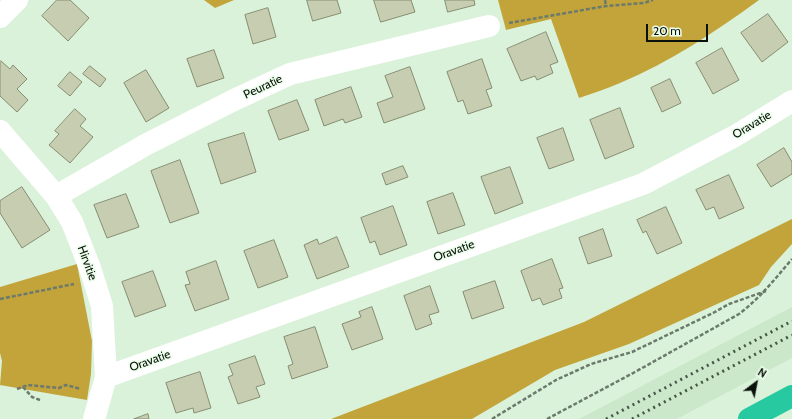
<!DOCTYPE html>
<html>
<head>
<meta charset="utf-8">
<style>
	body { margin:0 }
	#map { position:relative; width:792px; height:419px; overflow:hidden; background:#dbf2da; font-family:Cabin,sans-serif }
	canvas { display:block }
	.north { position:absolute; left:736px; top:363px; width:40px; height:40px; -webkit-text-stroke:3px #ebfeeb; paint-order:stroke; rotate:32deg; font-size:11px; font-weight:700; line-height:16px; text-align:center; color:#0b120b }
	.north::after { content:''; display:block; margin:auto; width:14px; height:18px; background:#0b120b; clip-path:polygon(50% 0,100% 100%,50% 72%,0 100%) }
	.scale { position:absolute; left:646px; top:24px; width:62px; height:18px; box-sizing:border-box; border:2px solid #0b120b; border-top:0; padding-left:5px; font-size:12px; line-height:14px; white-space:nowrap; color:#0b120b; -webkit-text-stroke:3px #ebfeeb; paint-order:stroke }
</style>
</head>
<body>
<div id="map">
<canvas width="792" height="419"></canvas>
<div class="north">N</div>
<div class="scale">20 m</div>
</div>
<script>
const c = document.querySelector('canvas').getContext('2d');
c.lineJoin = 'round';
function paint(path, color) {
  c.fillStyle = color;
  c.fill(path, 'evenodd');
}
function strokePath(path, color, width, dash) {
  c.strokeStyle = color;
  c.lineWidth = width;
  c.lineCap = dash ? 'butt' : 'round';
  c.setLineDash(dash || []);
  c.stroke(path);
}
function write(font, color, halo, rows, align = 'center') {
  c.font = font + ' Cabin,sans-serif';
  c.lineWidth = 3;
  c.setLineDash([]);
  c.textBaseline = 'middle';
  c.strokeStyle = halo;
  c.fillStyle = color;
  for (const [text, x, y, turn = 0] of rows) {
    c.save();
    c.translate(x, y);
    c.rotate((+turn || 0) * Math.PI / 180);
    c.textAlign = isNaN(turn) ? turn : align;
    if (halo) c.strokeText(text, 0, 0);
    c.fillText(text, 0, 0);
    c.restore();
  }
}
paint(new Path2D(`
	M 792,307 L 792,358 L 677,419 L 579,419 Z`), '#cbe8cb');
paint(new Path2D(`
	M 204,0 L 234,0 L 215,8 Z
	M 498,0 L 759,0 C 715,32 670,62 620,83 C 606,89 593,93 579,98 L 551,19 L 506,30 Z
	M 792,219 L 792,244 L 771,267 L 759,285 L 629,344 L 555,370 L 472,419 L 331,419 L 584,322 Z
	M 77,264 L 92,341 L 91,374 L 87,400 L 0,385 L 2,361 L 0,353 L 0,287 Z`), '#c2a43b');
const building = new Path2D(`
	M 57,0 L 70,0 L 89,18 L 68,41 L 42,16 Z
	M 307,0 L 337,0 L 341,13 L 313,21 Z
	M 374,0 L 411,0 L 415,12 L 381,22 Z
	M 445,0 L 474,0 L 475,5 L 448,12 Z
	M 268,8 L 276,37 L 253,44 L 245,15 Z
	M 768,14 L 788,42 L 762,62 L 741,33 Z
	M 546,32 L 558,62 L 550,65 L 553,73 L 537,80 L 535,76 L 521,81 L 507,49 Z
	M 722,48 L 739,80 L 713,94 L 696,63 Z
	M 214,50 L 224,78 L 197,87 L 187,59 Z
	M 482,59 L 492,88 L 486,90 L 492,106 L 468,114 L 463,100 L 458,102 L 447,72 Z
	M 1,61 L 10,69 L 13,65 L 27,79 L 17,89 L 28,100 L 17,112 L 0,96 L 0,62 Z
	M 90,66 L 106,79 L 100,87 L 83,74 Z
	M 410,67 L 425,109 L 384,123 L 377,103 L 393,97 L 385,76 Z
	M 146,70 L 169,108 L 146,122 L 124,83 Z
	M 70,72 L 82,82 L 70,96 L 58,86 Z
	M 670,79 L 681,103 L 662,112 L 651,88 Z
	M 351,87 L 362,117 L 345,123 L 343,119 L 324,126 L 315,100 Z
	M 297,100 L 309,130 L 279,140 L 268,111 Z
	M 620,108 L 634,147 L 605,159 L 590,120 Z
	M 75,109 L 86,119 L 80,126 L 93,137 L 70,163 L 49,145 L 59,134 L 55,131 Z
	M 563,128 L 574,160 L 549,169 L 537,138 Z
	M 244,133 L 256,172 L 221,184 L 208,144 Z
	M 784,148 L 792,162 L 792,174 L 771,187 L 757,165 Z
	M 180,160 L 199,213 L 170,223 L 151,171 Z
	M 403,166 L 408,177 L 386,185 L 382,174 Z
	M 510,167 L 523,203 L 495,214 L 481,177 Z
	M 729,175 L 744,208 L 719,219 L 714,207 L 706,210 L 696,190 Z
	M 22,187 L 50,230 L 22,248 L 0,213 L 0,201 Z
	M 453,193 L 465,225 L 438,234 L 427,202 Z
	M 126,194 L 139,227 L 107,238 L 94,205 Z
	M 393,206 L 407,245 L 380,255 L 375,241 L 370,243 L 361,218 Z
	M 666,207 L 682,243 L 657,254 L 646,231 L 643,233 L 637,220 Z
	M 603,229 L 612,256 L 588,264 L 579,238 Z
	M 337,237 L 349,267 L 317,279 L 304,245 L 317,239 L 319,244 Z
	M 274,240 L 288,277 L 258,288 L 244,251 Z
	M 552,259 L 563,288 L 559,289 L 562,298 L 543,305 L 540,298 L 532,301 L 521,271 Z
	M 216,261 L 229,299 L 195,311 L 185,285 L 190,284 L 186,272 Z
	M 153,271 L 166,306 L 135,317 L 122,282 Z
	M 495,281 L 504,308 L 472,319 L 463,292 Z
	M 430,286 L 439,312 L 429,315 L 432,324 L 416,330 L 404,296 Z
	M 372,307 L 383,339 L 352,350 L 342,324 L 361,317 L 359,312 Z
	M 315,327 L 328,367 L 292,379 L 288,366 L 293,364 L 284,337 Z
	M 255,356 L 265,384 L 256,387 L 260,397 L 238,404 L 228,377 L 233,375 L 229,365 Z
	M 200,372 L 211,408 L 194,413 L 193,408 L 176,413 L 166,383 Z
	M 148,414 L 149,419 L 134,419 Z`);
paint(building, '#c6cdb0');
strokePath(building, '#868d71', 1);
strokePath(new Path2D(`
	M 605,0 L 606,6
	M 509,23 L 606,6 L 644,3 L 653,0
	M 0,299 L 74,284
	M 23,387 L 32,397 L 40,400
	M 17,389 L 28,385 L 59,388 L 66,385 L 81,389
	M 492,419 L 556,380 L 591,364 L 632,352 L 713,313 L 729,304 L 766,291
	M 547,419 L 635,372 L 739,314 C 760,298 775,279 792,259`), '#6b7a6b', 2.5, [4, 2]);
strokePath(new Path2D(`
	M 0,17 L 17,0
	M 0,131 L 56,196 L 72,222 L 90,268 L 102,306 L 106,377 L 94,419
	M 56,196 L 147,144 L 234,100 L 290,74 L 489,26
	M 106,377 L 643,184 L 735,136 L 792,101`), '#fff', 22);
strokePath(new Path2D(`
	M 749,419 L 792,396`), '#27c9a1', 22);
strokePath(new Path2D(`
	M 606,419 L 792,321
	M 632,419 L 792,335`), '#485448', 3, [2, 4]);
write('12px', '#0b120b', '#ebfeeb', [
	["Peuratie",263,87,-25],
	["Oravatie",752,125,-31],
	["Oravatie",454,251,-20],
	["Hirvitie",87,263,70],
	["Oravatie",150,361,-20]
]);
</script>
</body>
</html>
